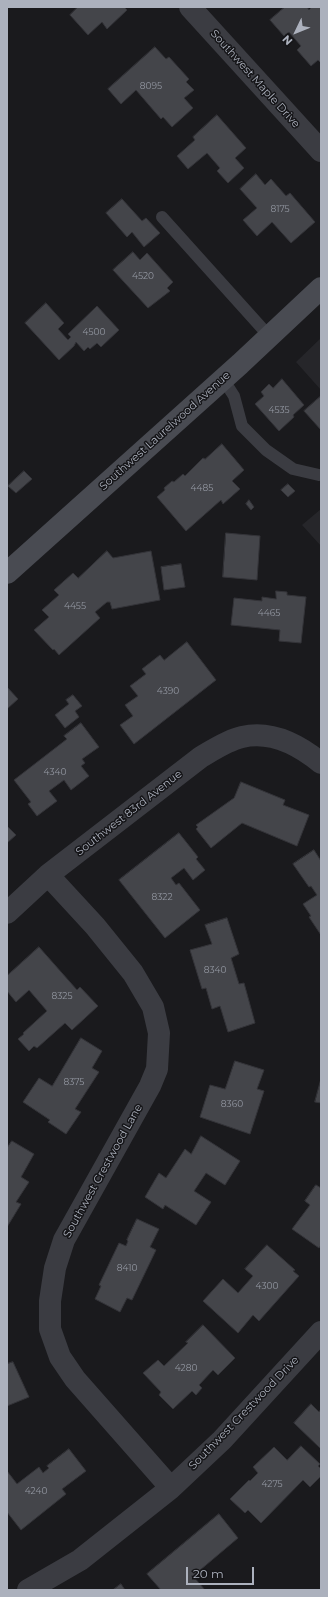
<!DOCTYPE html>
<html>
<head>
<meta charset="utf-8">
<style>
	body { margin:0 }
	#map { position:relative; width:328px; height:1597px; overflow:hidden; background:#1a1a1d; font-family:Montserrat,sans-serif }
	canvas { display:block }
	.frame { position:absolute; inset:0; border:8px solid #acb1bd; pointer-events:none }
	.north { position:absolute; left:276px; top:12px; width:40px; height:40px; -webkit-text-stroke:3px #151518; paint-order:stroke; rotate:227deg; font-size:11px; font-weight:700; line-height:16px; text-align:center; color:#acb1bd }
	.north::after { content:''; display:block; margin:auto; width:14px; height:18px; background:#acb1bd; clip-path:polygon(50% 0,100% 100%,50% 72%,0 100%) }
	.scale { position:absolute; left:186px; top:1567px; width:68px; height:18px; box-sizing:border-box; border:2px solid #acb1bd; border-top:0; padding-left:5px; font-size:12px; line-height:14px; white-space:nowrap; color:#acb1bd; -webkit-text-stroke:3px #151518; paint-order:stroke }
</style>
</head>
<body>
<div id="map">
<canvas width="328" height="1597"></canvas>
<div class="frame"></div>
<div class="north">N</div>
<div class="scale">20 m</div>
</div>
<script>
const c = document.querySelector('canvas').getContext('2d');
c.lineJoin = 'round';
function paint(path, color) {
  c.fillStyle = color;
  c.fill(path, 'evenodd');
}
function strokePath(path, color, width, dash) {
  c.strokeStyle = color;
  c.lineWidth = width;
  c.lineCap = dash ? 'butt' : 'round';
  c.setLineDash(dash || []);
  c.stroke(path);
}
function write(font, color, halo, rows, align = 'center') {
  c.font = font + ' Montserrat,sans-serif';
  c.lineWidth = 3;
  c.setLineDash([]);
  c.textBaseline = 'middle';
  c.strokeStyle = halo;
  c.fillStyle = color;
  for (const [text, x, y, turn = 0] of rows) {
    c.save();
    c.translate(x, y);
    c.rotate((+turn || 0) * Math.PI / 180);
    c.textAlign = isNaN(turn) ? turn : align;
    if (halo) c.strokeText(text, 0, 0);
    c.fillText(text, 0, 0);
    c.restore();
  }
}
paint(new Path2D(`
	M 321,338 L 321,390 L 296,362 Z
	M 321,509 L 321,546 L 302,525 Z`), '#26262a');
const building = new Path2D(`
	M 78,7 L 124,7 L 127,10 L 107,29 L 102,22 L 88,35 L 70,15 Z
	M 285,7 L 307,7 L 309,10 L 312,7 L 321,7 L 321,63 L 318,60 L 311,66 L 297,50 L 301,46 L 289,32 L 284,36 L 270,20 Z
	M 155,47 L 166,59 L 169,57 L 189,79 L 186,82 L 194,90 L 184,98 L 193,108 L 172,127 L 163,117 L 161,119 L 136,90 L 121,104 L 108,89 Z
	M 217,115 L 246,148 L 235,158 L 244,168 L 228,183 L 217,171 L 220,168 L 207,153 L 188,169 L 177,156 L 195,140 L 193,137 Z
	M 256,174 L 265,185 L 271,179 L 286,196 L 290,193 L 315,222 L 291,243 L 272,222 L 257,236 L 243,220 L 257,208 L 240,189 Z
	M 122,199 L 142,221 L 146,218 L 160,233 L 144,247 L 132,232 L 127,237 L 106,213 Z
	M 133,252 L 140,260 L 147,253 L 173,282 L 167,288 L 170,291 L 148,308 L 113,270 Z
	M 46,303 L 64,323 L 58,329 L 68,340 L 71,337 L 68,334 L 97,306 L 119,330 L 101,347 L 97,343 L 90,349 L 88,347 L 84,351 L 76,342 L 74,346 L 59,360 L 25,323 Z
	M 282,379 L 304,405 L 293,415 L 294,417 L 279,431 L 255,404 L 264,396 L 261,392 L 269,384 L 273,388 Z
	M 321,396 L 321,430 L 304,411 Z
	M 222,444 L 244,470 L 232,481 L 240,489 L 223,504 L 221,500 L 186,531 L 157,497 L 165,490 L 164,488 L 172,481 L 174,482 L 183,474 L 185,476 L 203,458 L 205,459 Z
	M 24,471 L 32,479 L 16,493 L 8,486 Z
	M 288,484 L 295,491 L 288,497 L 281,490 Z
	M 249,500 L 254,507 L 251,510 L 246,504 Z
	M 226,533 L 260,536 L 257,580 L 223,577 Z
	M 107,551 L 113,558 L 151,551 L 160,600 L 112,609 L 110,602 L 107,602 L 95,612 L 100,618 L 59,655 L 54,649 L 53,650 L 34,630 L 49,617 L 42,610 L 59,595 L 54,590 L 73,573 L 78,578 Z
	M 181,564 L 185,587 L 164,590 L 161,567 Z
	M 276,591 L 287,592 L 287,595 L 306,597 L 301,643 L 279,641 L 280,630 L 231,625 L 234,598 L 262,601 L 262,597 L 276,599 Z
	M 187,642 L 216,680 L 134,744 L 120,725 L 133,716 L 125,705 L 138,696 L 130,686 L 146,674 L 142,669 L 160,655 L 164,660 Z
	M 7,687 L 18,699 L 7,709 Z
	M 73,695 L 82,706 L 75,711 L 79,717 L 65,728 L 55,715 L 69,704 L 66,700 Z
	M 81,723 L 99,747 L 82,759 L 85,763 L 81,766 L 89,776 L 71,790 L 64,780 L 49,791 L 57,801 L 37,816 L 28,804 L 31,802 L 14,780 L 67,739 L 64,736 Z
	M 241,782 L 285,800 L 283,805 L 309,815 L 297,846 L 242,823 L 211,848 L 196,829 L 198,827 L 196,825 L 234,798 Z
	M 7,826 L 16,835 L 7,843 Z
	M 179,833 L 198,857 L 196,859 L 205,870 L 193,880 L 184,868 L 171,878 L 176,885 L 179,883 L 200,910 L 165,938 L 119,880 Z
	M 314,850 L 321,861 L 321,935 L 309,917 L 311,916 L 303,904 L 317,895 L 311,886 L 309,887 L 293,864 Z
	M 227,918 L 239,954 L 231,958 L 239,984 L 244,983 L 255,1023 L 228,1032 L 220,1006 L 212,1009 L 206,988 L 202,989 L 190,950 L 212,944 L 205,925 Z
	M 39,947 L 77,990 L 80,987 L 98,1006 L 72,1030 L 65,1023 L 37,1048 L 34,1046 L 29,1051 L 18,1039 L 24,1034 L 23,1033 L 47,1011 L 29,990 L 16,1002 L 7,991 L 7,976 Z
	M 81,1038 L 102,1051 L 92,1068 L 99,1072 L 75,1109 L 81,1112 L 66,1134 L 48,1122 L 50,1120 L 23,1102 L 39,1078 L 52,1086 Z
	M 235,1061 L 264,1070 L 257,1089 L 264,1091 L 250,1134 L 200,1117 L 210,1085 L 225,1089 Z
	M 321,1079 L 321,1103 L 315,1102 Z
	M 201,1136 L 240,1161 L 225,1185 L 206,1173 L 194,1191 L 211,1202 L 196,1225 L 165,1205 L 163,1209 L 145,1197 L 159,1173 L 166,1178 L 185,1149 L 191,1154 Z
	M 12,1141 L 34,1154 L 21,1177 L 29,1182 L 16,1202 L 21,1204 L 7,1227 L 7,1148 Z
	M 316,1185 L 321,1188 L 321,1245 L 319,1248 L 292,1229 L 310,1205 L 305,1201 Z
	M 137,1219 L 159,1229 L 150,1247 L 156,1250 L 132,1300 L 127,1298 L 120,1312 L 95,1299 L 101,1286 L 99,1285 L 119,1243 L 126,1246 L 128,1241 L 127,1240 Z
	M 267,1245 L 295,1270 L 293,1271 L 299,1276 L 259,1321 L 253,1315 L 238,1333 L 203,1301 L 223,1279 L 238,1293 L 253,1276 L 245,1269 Z
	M 203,1325 L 235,1358 L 218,1375 L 213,1370 L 199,1385 L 202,1388 L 196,1395 L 192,1391 L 173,1409 L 159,1395 L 161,1392 L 143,1373 L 158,1360 L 164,1366 L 188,1343 L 186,1342 Z
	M 13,1362 L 29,1397 L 7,1406 L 7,1364 Z
	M 311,1404 L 319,1412 L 321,1409 L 321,1449 L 294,1423 Z
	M 301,1446 L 320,1464 L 318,1466 L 321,1469 L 321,1476 L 310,1487 L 303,1480 L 261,1523 L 248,1510 L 245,1513 L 230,1499 L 249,1480 L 250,1481 L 258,1473 L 253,1467 L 274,1447 L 287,1460 Z
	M 69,1449 L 86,1471 L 62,1489 L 66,1494 L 21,1530 L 7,1512 L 7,1471 L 17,1484 L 39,1467 L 43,1473 L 49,1468 L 47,1466 Z
	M 219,1514 L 238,1538 L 193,1576 L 205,1590 L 161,1590 L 147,1574 Z
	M 121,1584 L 125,1590 L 113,1590 Z`);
paint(building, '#44454a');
strokePath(building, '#343439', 1);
strokePath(new Path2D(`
	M 162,217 L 269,336
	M 223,379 L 234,396 L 242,426 L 266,450 L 293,469 L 319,475`), '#3b3c42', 12);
strokePath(new Path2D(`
	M 190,7 L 321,151
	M 48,875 L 95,926 L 133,973 L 153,1007 L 159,1033 L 157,1069 L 150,1086 L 64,1240 L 55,1268 L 50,1301 L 50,1329 L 60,1357 L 75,1379 L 171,1488
	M 7,913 L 48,875 L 201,757 C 213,750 228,740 242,737 C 272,730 299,745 321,763
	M 28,1590 L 80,1560 L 171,1488 L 222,1440 L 321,1332`), '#3b3c42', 22);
strokePath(new Path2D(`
	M 7,573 L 240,364 L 321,288`), '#494b52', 22);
write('9px', '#9296a0', null, [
	["8095",151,86],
	["8175",280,209],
	["4520",143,276],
	["4500",94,332],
	["4535",279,410],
	["4485",202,488],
	["4455",75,606],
	["4465",269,613],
	["4390",168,691],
	["4340",55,772],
	["8322",162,897],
	["8340",215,970],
	["8325",62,996],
	["8375",74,1082],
	["8360",232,1104],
	["8410",127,1268],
	["4300",267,1286],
	["4280",186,1368],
	["4275",272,1484],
	["4240",36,1491]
]);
write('11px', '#acb1bd', '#151518', [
	["Southwest Maple Drive",255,79,48],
	["Southwest Laurelwood Avenue",165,431,-42],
	["Southwest 83rd Avenue",129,813,-38],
	["Southwest Crestwood Lane",103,1171,-61],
	["Southwest Crestwood Drive",244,1413,-46]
]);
</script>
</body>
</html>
